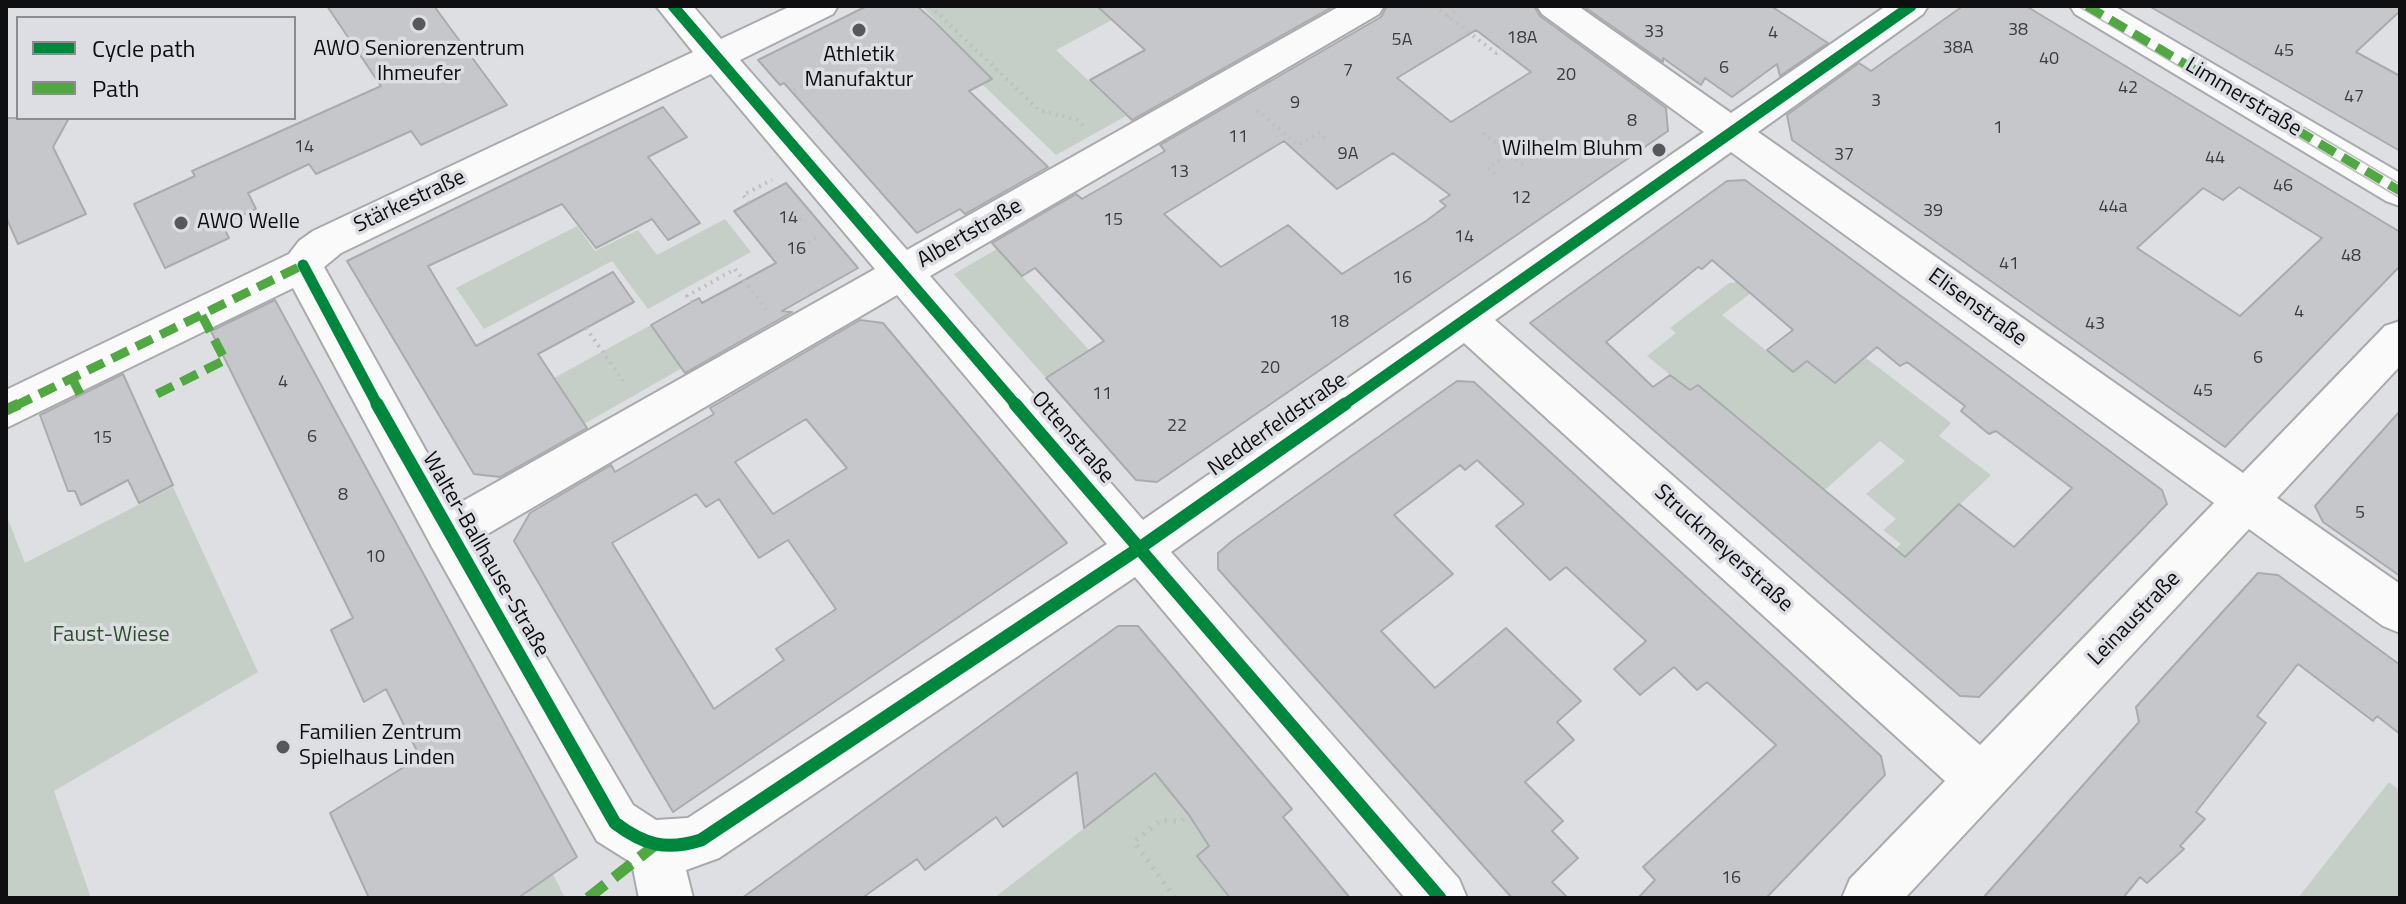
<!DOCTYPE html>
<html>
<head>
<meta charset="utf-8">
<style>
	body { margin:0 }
	#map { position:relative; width:2406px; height:904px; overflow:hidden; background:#dedfe3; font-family:"Titillium Web",sans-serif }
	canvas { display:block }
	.frame { position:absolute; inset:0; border:8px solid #0f0f11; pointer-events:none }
	.legend { position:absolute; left:16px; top:16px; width:280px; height:104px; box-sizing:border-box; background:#dddee4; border:2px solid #8b8b90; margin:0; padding:10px 14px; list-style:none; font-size:24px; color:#0f0f11 }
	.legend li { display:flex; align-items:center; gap:16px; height:40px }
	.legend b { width:40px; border:2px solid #8b8b90 }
</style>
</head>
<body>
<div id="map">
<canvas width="2406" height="904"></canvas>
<div class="frame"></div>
<ul class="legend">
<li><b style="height:10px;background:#00873e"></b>Cycle path</li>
<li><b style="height:10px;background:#51a842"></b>Path</li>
</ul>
</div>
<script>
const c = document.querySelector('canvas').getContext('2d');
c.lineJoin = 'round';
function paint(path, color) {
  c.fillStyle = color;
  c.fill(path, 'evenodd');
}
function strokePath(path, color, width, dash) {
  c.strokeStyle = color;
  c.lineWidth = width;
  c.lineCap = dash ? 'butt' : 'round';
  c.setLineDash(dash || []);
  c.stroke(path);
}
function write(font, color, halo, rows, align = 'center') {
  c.font = font + ' "Titillium Web",sans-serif';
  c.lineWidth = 7;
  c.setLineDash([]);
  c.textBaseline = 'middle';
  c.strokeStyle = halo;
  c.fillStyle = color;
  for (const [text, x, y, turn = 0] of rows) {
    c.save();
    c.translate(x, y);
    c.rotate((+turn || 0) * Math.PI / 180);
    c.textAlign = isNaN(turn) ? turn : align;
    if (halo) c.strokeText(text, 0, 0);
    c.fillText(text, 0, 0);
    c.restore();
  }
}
paint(new Path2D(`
	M 922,6 L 1097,6 L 1112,20 L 1056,50 L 1126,116 L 1056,155 L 982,84 L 991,78 Z
	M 725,219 L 751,252 L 648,309 L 612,261 L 484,329 L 456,288 L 577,226 L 595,251 L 638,230 L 657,255 Z
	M 997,249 L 1089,350 L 1046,378 L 954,274 Z
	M 1737,282 L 1751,293 L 1722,315 L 1793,372 L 1807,361 L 1851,369 L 1866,358 L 1951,423 L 1939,436 L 1991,475 L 1932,531 L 1920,592 L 1893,551 L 1901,544 L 1883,530 L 1896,519 L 1866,494 L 1905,461 L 1880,441 L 1818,496 L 1801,470 L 1699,385 L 1690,391 L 1647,356 L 1676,333 L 1670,328 L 1729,283 Z
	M 651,325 L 682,368 L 584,424 L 554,378 Z
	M 173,487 L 258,672 L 54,791 L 91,898 L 6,898 L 6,514 L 25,563 Z
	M 1162,768 L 1218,839 L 1197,856 L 1230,898 L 994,898 Z
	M 2389,782 L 2400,791 L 2400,898 L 2298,898 Z
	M 553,874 L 565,898 L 518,898 Z`), '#c5cec7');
const building = new Path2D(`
	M 327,6 L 434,6 L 507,105 L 421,145 L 411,131 L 316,174 L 309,164 L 248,193 L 256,209 L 222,224 L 229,238 L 165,268 L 134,204 L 195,176 L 192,171 L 381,86 Z
	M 867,6 L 917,6 L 934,21 L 992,79 L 969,91 L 1048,167 L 965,214 L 960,209 L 917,233 L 784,83 L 780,85 L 758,60 Z
	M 1097,6 L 1334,6 L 1132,120 L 1090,80 L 1145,50 Z
	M 1387,6 L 1534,6 L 1540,16 L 1666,108 L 1668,131 L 1157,482 L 1136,480 L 1046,378 L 1104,341 L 1035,268 L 1022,276 L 992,243 L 1076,194 L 1082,199 L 1165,151 L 1160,145 L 1381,17 ZM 1476,30 L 1531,72 L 1451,122 L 1397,78 ZM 1284,141 L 1337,189 L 1393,153 L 1450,195 L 1440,201 L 1446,206 L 1426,221 L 1342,274 L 1288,225 L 1221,267 L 1164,214 Z
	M 1583,6 L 1771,6 L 1828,43 L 1780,76 L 1777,64 L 1732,97 L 1705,78 L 1701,85 L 1663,58 L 1663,62 Z
	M 1963,6 L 2026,6 L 2400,232 L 2400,266 L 2225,447 L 1792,140 L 1787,115 L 1859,63 L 1871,71 ZM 2239,187 L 2322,238 L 2240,316 L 2137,248 L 2203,188 L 2223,200 Z
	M 2149,6 L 2400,6 L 2400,11 L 2356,52 L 2400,76 L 2400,151 Z
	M 663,107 L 687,137 L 648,157 L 700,223 L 668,240 L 652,219 L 596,248 L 562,204 L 428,266 L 476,346 L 613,272 L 634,302 L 538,354 L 587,428 L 500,477 L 474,474 L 347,261 Z
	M 6,118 L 69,118 L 53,147 L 86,214 L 18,244 L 6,217 Z
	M 1745,180 L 2162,490 L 2167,504 L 1979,697 L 1960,696 L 1530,323 L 1727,181 ZM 1712,260 L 1793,330 L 1767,350 L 1793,372 L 1807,361 L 1835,383 L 1877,347 L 1900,366 L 1907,362 L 1965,406 L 1961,411 L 1989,434 L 1996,431 L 2072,488 L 2014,547 L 1959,504 L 1905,557 L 1698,385 L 1690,390 L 1670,375 L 1653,387 L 1606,342 L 1698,267 L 1702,269 Z
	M 786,183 L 858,268 L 782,311 L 792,312 L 685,373 L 651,325 L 699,298 L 702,303 L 776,263 L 734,211 Z
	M 275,300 L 577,857 L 518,898 L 369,898 L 330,813 L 420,757 L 386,689 L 364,702 L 331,630 L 353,618 L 211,331 Z
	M 860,320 L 883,323 L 1067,543 L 673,812 L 514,541 L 530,513 L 611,465 L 615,472 L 714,414 L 710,408 ZM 806,419 L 847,468 L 773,514 L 735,462 ZM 696,494 L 706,507 L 719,499 L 759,558 L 788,540 L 836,609 L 776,649 L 784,660 L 714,709 L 612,543 Z
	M 123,374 L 173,485 L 139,503 L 128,480 L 81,505 L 75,491 L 68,491 L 40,415 Z
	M 1457,381 L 1474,382 L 1881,756 L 1885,775 L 1766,898 L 1638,898 L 1655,880 L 1643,867 L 1776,745 L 1707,682 L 1697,690 L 1674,667 L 1640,695 L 1614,669 L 1646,641 L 1566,567 L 1550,580 L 1496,526 L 1524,504 L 1477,460 L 1465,470 L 1460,465 L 1394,515 L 1453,574 L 1381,631 L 1435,688 L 1506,628 L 1581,701 L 1557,722 L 1574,740 L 1525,782 L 1563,821 L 1552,831 L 1578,858 L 1552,882 L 1568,898 L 1512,898 L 1218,569 L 1218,553 L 1232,541 Z
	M 2400,411 L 2400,576 L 2323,522 L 2315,506 Z
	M 2258,573 L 2278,575 L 2400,665 L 2400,734 L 2377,716 L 2373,721 L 2298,664 L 2257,716 L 2266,723 L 2196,812 L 2205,819 L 2180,846 L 2184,849 L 2147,883 L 2140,877 L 2123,898 L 1983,898 L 2139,722 L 2136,707 Z
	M 1118,626 L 1138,626 L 1292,809 L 1283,817 L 1350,898 L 1230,898 L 1197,856 L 1209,846 L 1189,815 L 1155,773 L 1084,828 L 1077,772 L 1003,827 L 996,817 L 925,870 L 917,859 L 862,898 L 742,898 Z`);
paint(building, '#c6c7ca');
strokePath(building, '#aaabae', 2);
const minor = new Path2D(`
	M 656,6 L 693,6 L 721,39 L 791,6 L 838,6 L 833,14 L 740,60 L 907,250 L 1340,6 L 1384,6 L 1379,14 L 930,276 L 1143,520 L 1704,132 L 1542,14 L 1537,6 L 1578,6 L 1731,113 L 1886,6 L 1928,6 L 1923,14 L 1758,132 L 2243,473 L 2385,326 L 2400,321 L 2400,366 L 2277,498 L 2400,584 L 2400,633 L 2383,626 L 2249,529 L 1905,898 L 1842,898 L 1850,879 L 1945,781 L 1464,343 L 1171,552 L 1459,879 L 1467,898 L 1405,898 L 1135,577 L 719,858 L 686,870 L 693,898 L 639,898 L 632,863 L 597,841 L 432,547 L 293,288 L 6,428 L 6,390 L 289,254 L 299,241 L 313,231 L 693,52 ZM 711,74 L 875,269 L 456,505 L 324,267 L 341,253 ZM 1731,152 L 2214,503 L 1980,745 L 1495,320 ZM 897,295 L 1107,544 L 688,818 L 656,820 L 633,805 L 477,540 Z
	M 2070,6 L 2114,6 L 2400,173 L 2400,206 L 2386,201 L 2075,14 Z`);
strokePath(minor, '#a9aaad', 4);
strokePath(new Path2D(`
	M 930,6 L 1039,110 L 1077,120 L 1084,127
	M 1434,6 L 1496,53 L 1502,49
	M 1447,16 L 1456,11
	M 794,90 L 826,74 L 822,69
	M 1257,110 L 1298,145 L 1319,133 L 1329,141
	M 1483,133 L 1526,167
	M 1495,174 L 1488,168 L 1510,154
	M 749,203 L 743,195 L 772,180
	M 788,219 L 792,223 L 803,217
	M 796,250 L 819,236
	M 692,302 L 687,296 L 735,269 L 766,309
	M 586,328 L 626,385`), '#bfbfc0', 4, [2, 5]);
strokePath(new Path2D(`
	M 1175,898 L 1134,842 L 1161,820 L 1180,822 L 1189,815`), '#bfbfc0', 5, [2, 7]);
paint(minor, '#fafafb');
strokePath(new Path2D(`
	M 2078,6 L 2400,198
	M 2304,127 L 2400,184`), '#c0c0c2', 2);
strokePath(new Path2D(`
	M 2087,6 L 2400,191
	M 72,378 L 80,394
	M 157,394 L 225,360 L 201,314
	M 15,406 L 303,265`), '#51a842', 9, [18, 9]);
strokePath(new Path2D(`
	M 6,410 L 19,404
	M 588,898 L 654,846`), '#51a842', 11, [22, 11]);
strokePath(new Path2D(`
	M 673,6 L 1017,406
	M 303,265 L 378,406
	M 1342,406 L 1911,6`), '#00873e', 11);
strokePath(new Path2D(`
	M 377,404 L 615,823 C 644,845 666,851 701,840 L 1141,547 L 1345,404
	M 1015,404 L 1440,898`), '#00873e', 13);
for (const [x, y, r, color] of [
	[419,24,8,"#57585a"],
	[859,30,8,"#57585a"],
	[1659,150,8,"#57585a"],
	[181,223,8,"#57585a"],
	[283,747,8,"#57585a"]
]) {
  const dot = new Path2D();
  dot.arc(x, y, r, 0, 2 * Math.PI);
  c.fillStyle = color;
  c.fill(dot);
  strokePath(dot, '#dddee4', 3);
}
write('18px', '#3d3d3f', null, [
	["38",2018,31],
	["33",1654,33],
	["4",1773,34],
	["18A",1522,39],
	["5A",1402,41],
	["38A",1958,49],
	["45",2284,52],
	["40",2049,60],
	["6",1724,69],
	["7",1348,72],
	["20",1566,76],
	["42",2128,89],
	["47",2354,98],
	["3",1876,102],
	["9",1295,104],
	["8",1632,122],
	["1",1998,129],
	["11",1238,138],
	["14",304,148],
	["9A",1348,155],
	["37",1844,156],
	["44",2215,159],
	["13",1179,173],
	["46",2283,187],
	["12",1521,199],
	["44a",2113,208],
	["39",1933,212],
	["14",788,219],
	["15",1113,221],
	["14",1464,238],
	["16",796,250],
	["48",2351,257],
	["41",2009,265],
	["16",1402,279],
	["4",2299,313],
	["18",1339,323],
	["43",2095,325],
	["6",2258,359],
	["20",1270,369],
	["4",283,383],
	["45",2203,392],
	["11",1102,395],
	["22",1177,427],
	["6",312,438],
	["15",102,439],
	["8",343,496],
	["5",2360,514],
	["10",375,558],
	["16",1731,879]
]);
write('22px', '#0f0f11', '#dddee4', [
	["AWO Seniorenzentrum",419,50],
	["Ihmeufer",419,75],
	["Athletik",859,56],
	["Manufaktur",859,81],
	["Wilhelm Bluhm",1643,150,"right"],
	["AWO Welle",197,223,"left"],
	["Familien Zentrum",299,734,"left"],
	["Spielhaus Linden",299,759,"left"]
]);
write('22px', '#0f0f11', '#dddee4', [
	["Limmerstraße",2243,98,31],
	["Stärkestraße",410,202,-25],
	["Albertstraße",970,234,-30],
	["Elisenstraße",1977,308,36],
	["Nedderfeldstraße",1278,425,-35],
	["Ottenstraße",1072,438,49],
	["Struckmeyerstraße",1723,549,42],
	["Walter-Ballhause-Straße",485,555,60],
	["Leinaustraße",2135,619,-46]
]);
write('22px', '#2d532d', '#dddee4', [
	["Faust-Wiese",111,636]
]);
</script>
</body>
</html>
